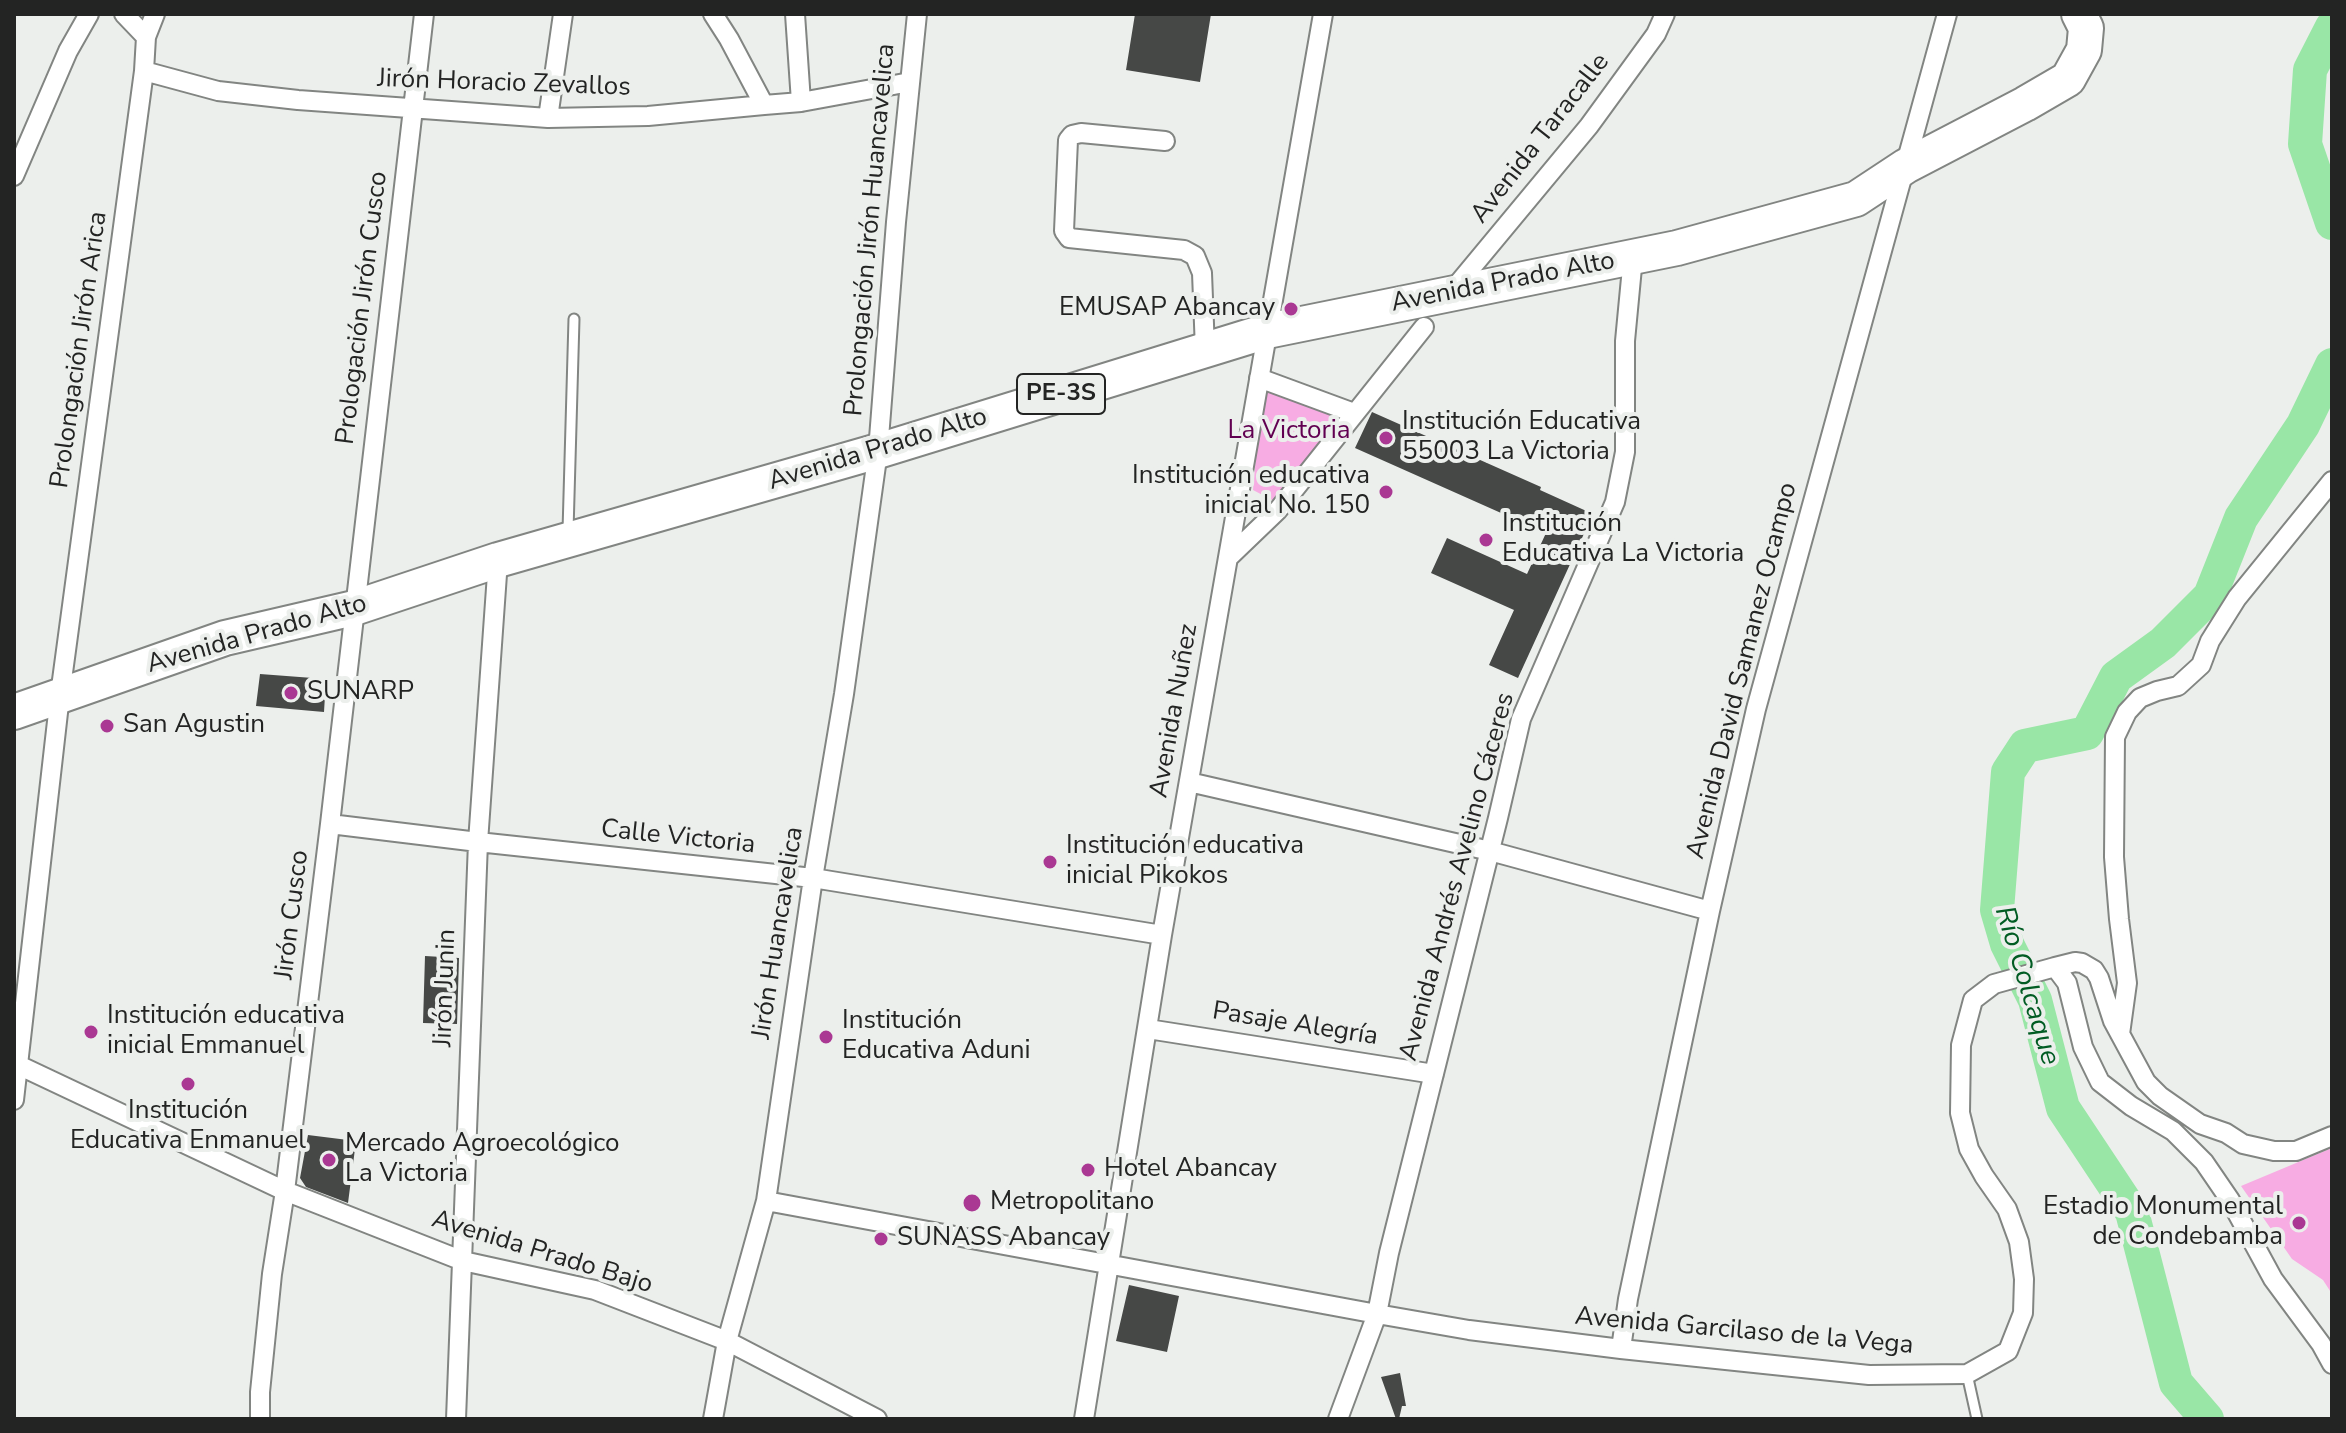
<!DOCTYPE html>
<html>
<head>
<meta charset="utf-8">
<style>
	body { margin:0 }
	#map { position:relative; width:2346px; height:1433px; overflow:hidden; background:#ecefec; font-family:"Nunito Sans",sans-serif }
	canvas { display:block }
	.frame { position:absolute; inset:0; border:16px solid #232423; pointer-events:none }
</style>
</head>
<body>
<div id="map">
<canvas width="2346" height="1433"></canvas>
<div class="frame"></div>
</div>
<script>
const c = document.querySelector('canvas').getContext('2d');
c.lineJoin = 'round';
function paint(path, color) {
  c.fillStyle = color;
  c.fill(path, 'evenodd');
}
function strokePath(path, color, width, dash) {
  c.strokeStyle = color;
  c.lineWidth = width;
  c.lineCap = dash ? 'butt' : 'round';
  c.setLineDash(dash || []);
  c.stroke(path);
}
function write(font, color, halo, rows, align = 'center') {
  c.font = font + ' "Nunito Sans",sans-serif';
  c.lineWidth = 8;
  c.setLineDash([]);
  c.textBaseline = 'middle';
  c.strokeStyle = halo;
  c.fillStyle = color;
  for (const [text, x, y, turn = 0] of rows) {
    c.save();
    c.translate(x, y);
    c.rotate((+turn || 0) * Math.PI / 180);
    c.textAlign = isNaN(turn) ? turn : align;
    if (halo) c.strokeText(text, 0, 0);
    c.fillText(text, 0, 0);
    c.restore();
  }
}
paint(new Path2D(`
	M 1262,388 L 1344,417 L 1274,501 L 1253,490 Z
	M 2332,1148 L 2332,1294 L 2323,1280 L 2292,1259 L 2241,1186 Z`), '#f7ace3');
strokePath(new Path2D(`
	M 2332,27 L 2310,70 L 2305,144 L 2332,223
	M 2207,1419 L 2176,1383 L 2132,1212 L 2063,1108 L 2035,1000 L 2007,944 L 1997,910 L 2008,772 L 2025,746 L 2087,733 L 2116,677 L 2163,643 L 2210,596 L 2241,518 L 2303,425 L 2332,365`), '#99e6a6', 34);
paint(new Path2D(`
	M 1135,14 L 1211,14 L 1200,82 L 1126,70 Z
	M 1372,412 L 1541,487 L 1540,490 L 1593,514 L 1518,678 L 1489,665 L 1514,610 L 1431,573 L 1447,538 L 1527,574 L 1546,533 L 1355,448 Z
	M 260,674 L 326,679 L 324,712 L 256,706 Z
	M 425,956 L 459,958 L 457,1024 L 423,1023 Z
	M 308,1135 L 356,1141 L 348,1203 L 306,1187 L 300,1178 Z
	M 1129,1285 L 1179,1296 L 1167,1352 L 1116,1341 Z
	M 1400,1373 L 1406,1406 L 1402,1406 L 1399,1419 L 1396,1419 L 1381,1377 Z`), '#464846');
const lane = new Path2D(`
	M 568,531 L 574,319
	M 1967,1374 L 1977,1419`);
const street = new Path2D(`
	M 124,14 L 146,37
	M 713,14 L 729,39 L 764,105
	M 795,14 L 801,102
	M 144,71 L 218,91 L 298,100 L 548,118 L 648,116 L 764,105 L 801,102 L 910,82
	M 548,118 L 563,14
	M 1165,141 L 1081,133 L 1072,135 L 1068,140 L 1064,231 L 1069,238 L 1184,250 L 1195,256 L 1202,273 L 1205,350
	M 14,176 L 68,51 L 89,14
	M 1452,291 L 1589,126 L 1656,34 L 1665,14
	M 1259,378 L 1354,413
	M 1229,557 L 1278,510 L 1424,327
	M 1189,782 L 1490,851 L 1710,911
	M 330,824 L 478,842 L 813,878 L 1162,935
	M 2055,967 L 2075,962 L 2082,963 L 2094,970 L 2099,978 L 2113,1021 L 2146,1082 L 2160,1096 L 2200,1124 L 2226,1133 L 2243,1144 L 2274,1151 L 2296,1151 L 2332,1136
	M 1148,1029 L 1434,1074
	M 2120,1034 L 2127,983 L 2119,919 L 2114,857 L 2115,737 L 2127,712 L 2140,698 L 2157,691 L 2178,686 L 2201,665 L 2210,641 L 2237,598 L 2332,481
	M 14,1063 L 285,1191 L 463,1261 L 595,1290 L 727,1341 L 877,1419
	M 14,1100 L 60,695 L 144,71 L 146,37 L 155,14
	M 766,1201 L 1377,1314 L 1469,1330 L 1621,1349 L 1869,1375 L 1967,1374 L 2008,1351 L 2023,1313 L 2024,1279 L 2019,1242 L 2007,1209 L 1984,1176 L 1969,1149 L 1960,1113 L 1961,1045 L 1973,1000 L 1994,984 L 2055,967 L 2067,983 L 2083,1047 L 2100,1082 L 2131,1106 L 2173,1131 L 2204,1162 L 2230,1200 L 2273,1279 L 2321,1344 L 2332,1364
	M 1621,1349 L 1628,1299 L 1710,911 L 1756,709 L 1947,14
	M 260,1419 L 260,1392 L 272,1274 L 285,1191 L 330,824 L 424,14
	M 456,1419 L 478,842 L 498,560
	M 713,1419 L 727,1341 L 766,1201 L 813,878 L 844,694 L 878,451 L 896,222 L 917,14
	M 1084,1419 L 1162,935 L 1323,14
	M 1338,1419 L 1377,1314 L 1389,1253 L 1498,818 L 1521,719 L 1615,502 L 1625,452 L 1625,341 L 1633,257`);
const highway = new Path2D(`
	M 14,712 L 225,638 L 354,608 L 498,560 L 878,451 L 1267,331 L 1677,248 L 1856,199 L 1906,166 L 2025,104 L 2068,79 L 2084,50 L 2086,28 L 2079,14`);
strokePath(lane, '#828582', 13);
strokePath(street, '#828582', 22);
strokePath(highway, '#828582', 38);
strokePath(lane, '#fff', 9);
strokePath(street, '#fff', 18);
strokePath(highway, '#fff', 34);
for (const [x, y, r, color] of [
	[1291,309,8,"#aa3893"],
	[1386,438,8,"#aa3893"],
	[1386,492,8,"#aa3893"],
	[1486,540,8,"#aa3893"],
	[291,693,8,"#aa3893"],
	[107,726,8,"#aa3893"],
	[1050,862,8,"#aa3893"],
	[91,1032,8,"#aa3893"],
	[826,1037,8,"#aa3893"],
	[188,1084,8,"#aa3893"],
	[329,1160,8,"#aa3893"],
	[1088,1170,8,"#aa3893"],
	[972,1203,10,"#aa3893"],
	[2299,1223,8,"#aa3893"],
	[881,1239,8,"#aa3893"]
]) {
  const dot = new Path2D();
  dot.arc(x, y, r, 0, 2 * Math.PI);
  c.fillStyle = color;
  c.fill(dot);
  strokePath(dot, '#ecefec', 3);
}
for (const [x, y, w] of [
	[1061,394,88]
]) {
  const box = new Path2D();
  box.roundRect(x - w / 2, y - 20, w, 40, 6);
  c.fillStyle = '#ecefec';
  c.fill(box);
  strokePath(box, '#232423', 2);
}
write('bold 24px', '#232423', null, [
	["PE-3S",1061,394]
]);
write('26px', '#232423', '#ecefec', [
	["Jirón Horacio Zevallos",504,84,2],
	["Avenida Taracalle",1541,139,-52],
	["Prolongación Jirón Huancavelica",871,230,-85],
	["Avenida Prado Alto",1503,283,-11],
	["Prologación Jirón Cusco",363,308,-83],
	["Prolongación Jirón Arica",80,350,-82],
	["Avenida Prado Alto",878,450,-17],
	["Avenida Prado Alto",257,635,-16],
	["Avenida David Samanez Ocampo",1743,671,-76],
	["Avenida Nuñez",1175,711,-80],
	["Calle Victoria",678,838,6],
	["Avenida Andrés Avelino Cáceres",1458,877,-75],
	["Jirón Cusco",293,915,-83],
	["Jirón Huancavelica",779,933,-81],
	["Jirón Junin",446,988,-88],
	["Pasaje Alegría",1295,1025,9],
	["Avenida Prado Bajo",542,1253,17],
	["Avenida Garcilaso de la Vega",1744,1332,5]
]);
write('26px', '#232423', '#ecefec', [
	["EMUSAP Abancay",1275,309,"right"],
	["Institución Educativa",1402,423],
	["55003 La Victoria",1402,453],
	["Institución educativa",1370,477,"right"],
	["inicial No. 150",1370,507,"right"],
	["Institución",1502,525],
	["Educativa La Victoria",1502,555],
	["SUNARP",307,693],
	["San Agustin",123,726],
	["Institución educativa",1066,847],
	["inicial Pikokos",1066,877],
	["Institución educativa",107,1017],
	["inicial Emmanuel",107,1047],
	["Institución",842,1022],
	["Educativa Aduni",842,1052],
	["Institución",188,1112,"center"],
	["Educativa Enmanuel",188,1142,"center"],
	["Mercado Agroecológico",345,1145],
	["La Victoria",345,1175],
	["Hotel Abancay",1104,1170],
	["Metropolitano",990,1203],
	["Estadio Monumental",2283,1208,"right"],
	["de Condebamba",2283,1238,"right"],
	["SUNASS Abancay",897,1239]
], 'left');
write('26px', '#610051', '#ecefec', [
	["La Victoria",1289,432]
]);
write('italic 28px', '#015c23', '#ecefec', [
	["Río Colcaque",2026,986,73]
]);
</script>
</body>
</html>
